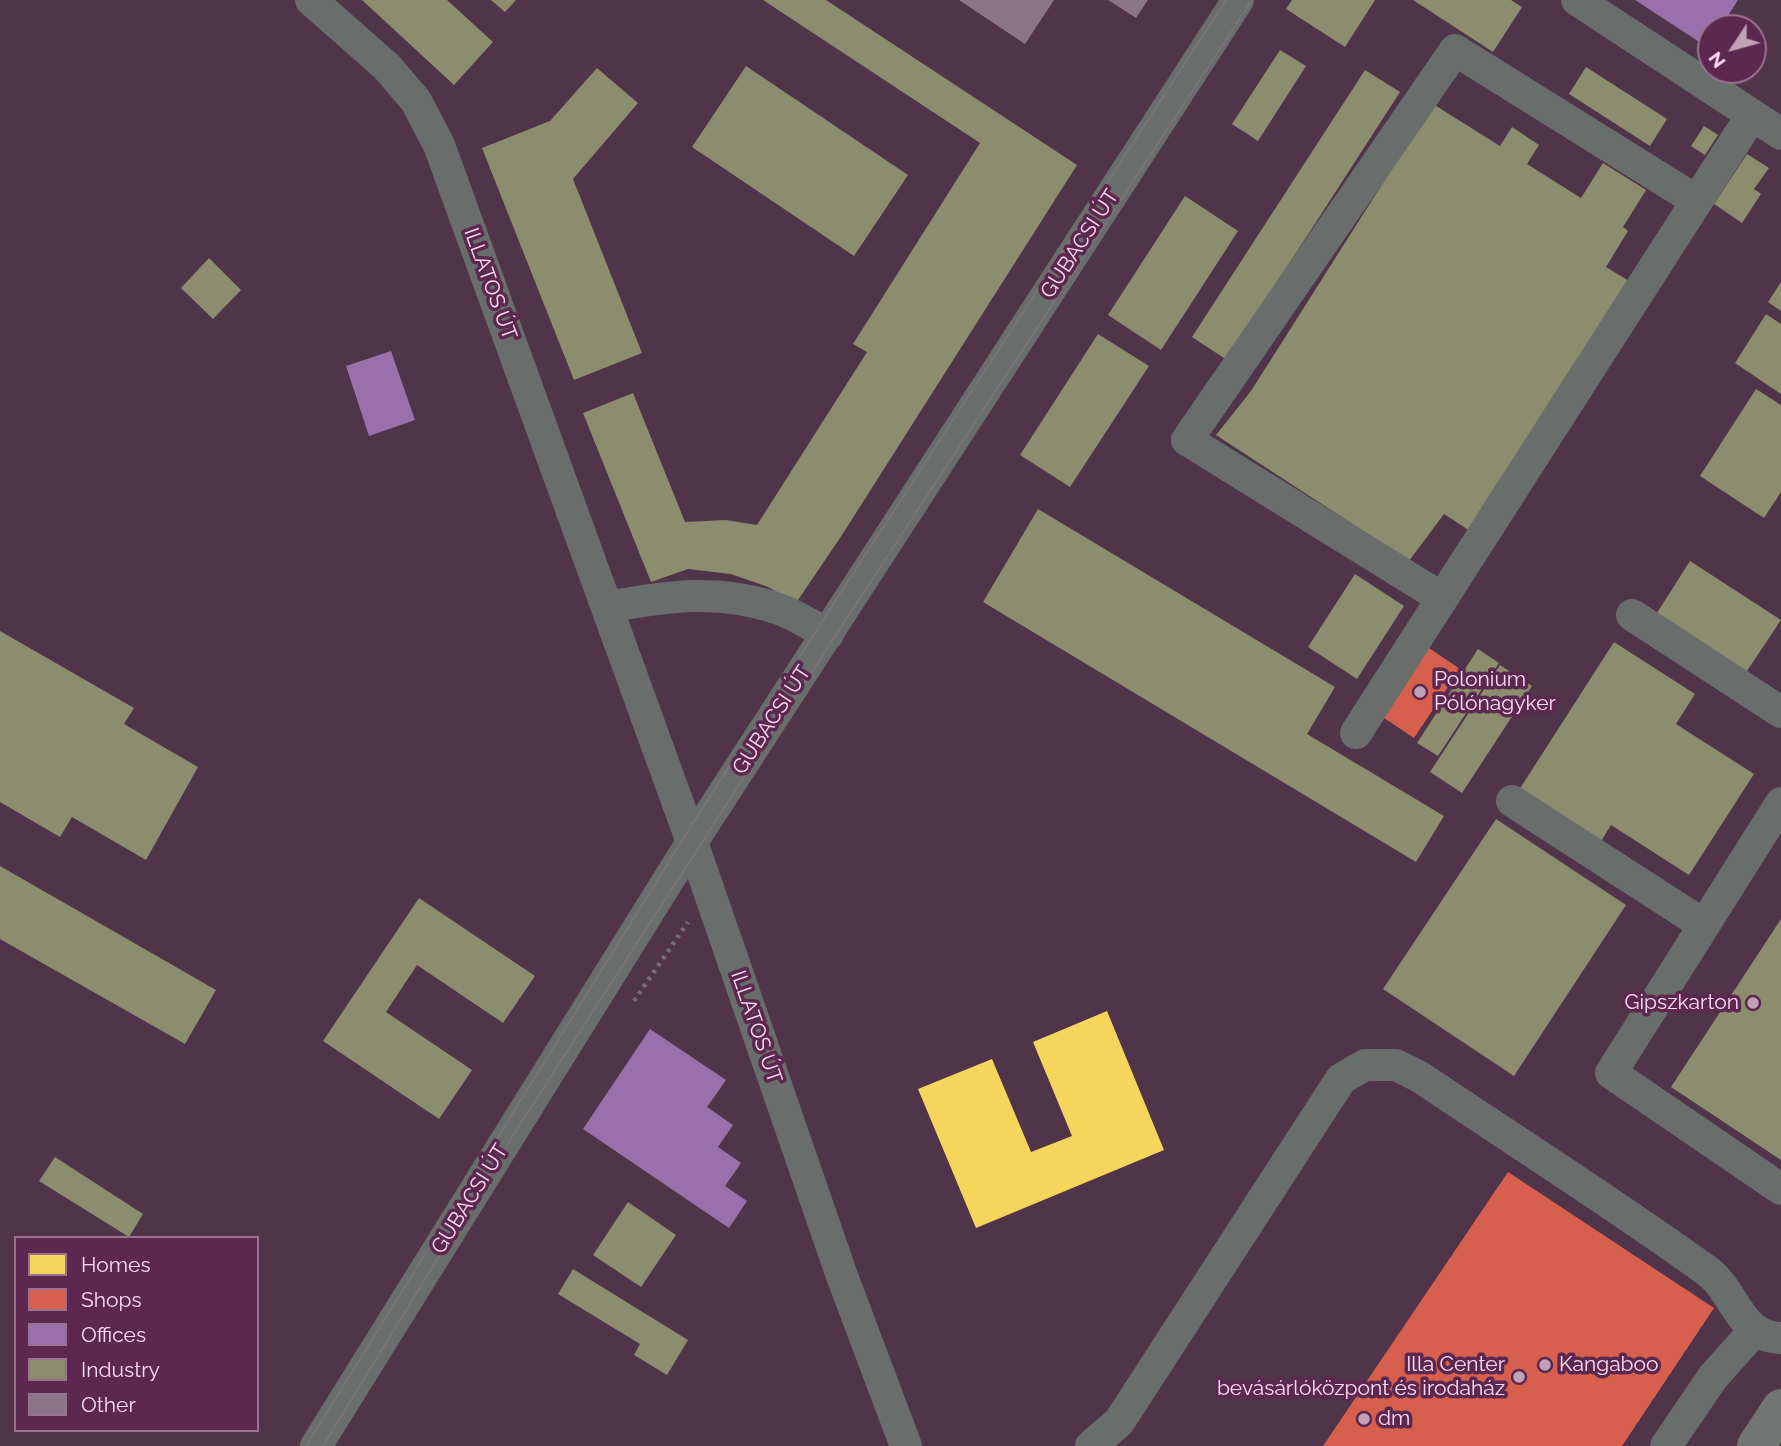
<!DOCTYPE html>
<html>
<head>
<meta charset="utf-8">
<style>
	body { margin:0 }
	#map { position:relative; width:1781px; height:1446px; overflow:hidden; background:#503449; font-family:Raleway,sans-serif }
	canvas { display:block }
	.legend { position:absolute; left:14px; top:1236px; width:245px; height:196px; box-sizing:border-box; background:#5c284f; border:2px solid #9c7090; margin:0; padding:9px 12px; list-style:none; font-size:21px; color:#fddcf2 }
	.legend li { display:flex; align-items:center; gap:14px; height:35px }
	.legend b { width:35px; border:2px solid #9c7090 }
	.north { position:absolute; left:1697px; top:14px; width:70px; height:70px; box-sizing:border-box; background:#5c284f; border:2px solid #9c7090; border-radius:50%; rotate:234deg; font-size:19px; font-weight:700; line-height:28px; text-align:center; color:#fddcf2 }
	.north::after { content:''; display:block; margin:auto; width:24px; height:32px; background:#c0a1b7; clip-path:polygon(50% 0,100% 100%,50% 72%,0 100%) }
</style>
</head>
<body>
<div id="map">
<canvas width="1781" height="1446"></canvas>
<ul class="legend">
<li><b style="height:19px;background:#f6d55c"></b>Homes</li>
<li><b style="height:19px;background:#d6604d"></b>Shops</li>
<li><b style="height:19px;background:#9970ab"></b>Offices</li>
<li><b style="height:19px;background:#8c8c6e"></b>Industry</li>
<li><b style="height:19px;background:#897488"></b>Other</li>
</ul>
<div class="north">N</div>
</div>
<script>
const c = document.querySelector('canvas').getContext('2d');
c.lineJoin = 'round';
function paint(path, color) {
  c.fillStyle = color;
  c.fill(path, 'evenodd');
}
function strokePath(path, color, width, dash) {
  c.strokeStyle = color;
  c.lineWidth = width;
  c.lineCap = dash ? 'butt' : 'round';
  c.setLineDash(dash || []);
  c.stroke(path);
}
function write(font, color, halo, rows, align = 'center') {
  c.font = font + ' Raleway,sans-serif';
  c.lineWidth = 7;
  c.setLineDash([]);
  c.textBaseline = 'middle';
  c.strokeStyle = halo;
  c.fillStyle = color;
  for (const [text, x, y, turn = 0] of rows) {
    c.save();
    c.translate(x, y);
    c.rotate((+turn || 0) * Math.PI / 180);
    c.textAlign = isNaN(turn) ? turn : align;
    if (halo) c.strokeText(text, 0, 0);
    c.fillText(text, 0, 0);
    c.restore();
  }
}
paint(new Path2D(`
	M 1107,1011 L 1164,1150 L 976,1228 L 918,1089 L 992,1059 L 1031,1152 L 1072,1136 L 1033,1042 Z`), '#f6d55c');
paint(new Path2D(`
	M 1426,646 L 1460,669 L 1414,738 L 1381,716 Z
	M 1508,1172 L 1714,1308 L 1622,1446 L 1323,1446 Z`), '#d6604d');
paint(new Path2D(`
	M 1635,0 L 1738,0 L 1720,28 L 1711,28 L 1711,42 L 1707,47 Z
	M 391,351 L 415,420 L 369,436 L 346,366 Z
	M 650,1029 L 726,1080 L 707,1107 L 733,1125 L 718,1147 L 741,1163 L 725,1186 L 747,1201 L 729,1228 L 583,1129 Z`), '#9970ab');
paint(new Path2D(`
	M 362,0 L 447,0 L 493,42 L 454,85 Z
	M 491,0 L 516,0 L 505,12 Z
	M 763,0 L 826,0 L 1077,165 L 842,535 L 796,603 L 768,587 L 731,574 L 688,569 L 651,582 L 583,413 L 633,393 L 685,522 L 726,520 L 757,525 L 867,352 L 853,344 L 980,143 Z
	M 1292,0 L 1375,0 L 1345,47 L 1286,9 Z
	M 1413,0 L 1511,0 L 1522,7 L 1493,52 Z
	M 1280,50 L 1306,66 L 1258,141 L 1232,124 Z
	M 746,66 L 908,175 L 854,256 L 692,147 Z
	M 1586,67 L 1667,119 L 1650,146 L 1569,94 Z
	M 597,68 L 638,103 L 573,179 L 642,353 L 574,380 L 482,148 L 550,121 Z
	M 1365,70 L 1400,92 L 1227,360 L 1192,337 Z
	M 1433,104 L 1500,146 L 1512,127 L 1539,145 L 1527,164 L 1581,198 L 1603,163 L 1646,190 L 1623,227 L 1628,231 L 1606,267 L 1629,281 L 1470,531 L 1444,514 L 1409,561 L 1216,435 L 1251,391 Z
	M 1704,126 L 1718,135 L 1705,155 L 1691,146 Z
	M 1747,154 L 1769,168 L 1754,189 L 1761,194 L 1742,223 L 1714,204 Z
	M 1185,196 L 1238,231 L 1161,350 L 1108,315 Z
	M 209,258 L 241,290 L 213,319 L 181,288 Z
	M 1781,282 L 1781,311 L 1768,302 Z
	M 1766,314 L 1781,324 L 1781,394 L 1735,363 Z
	M 1098,334 L 1149,366 L 1070,487 L 1020,455 Z
	M 1756,389 L 1781,405 L 1781,492 L 1764,518 L 1700,476 Z
	M 1038,509 L 1335,687 L 1307,734 L 1444,816 L 1416,862 L 983,602 Z
	M 1690,561 L 1781,620 L 1745,674 L 1655,616 Z
	M 1355,574 L 1404,606 L 1357,679 L 1308,647 Z
	M 0,631 L 134,708 L 124,724 L 198,767 L 146,860 L 72,817 L 60,837 L 0,802 Z
	M 1614,642 L 1695,694 L 1676,724 L 1754,774 L 1689,875 L 1611,825 L 1600,843 L 1519,790 Z
	M 1478,649 L 1499,663 L 1438,756 L 1417,743 Z
	M 1500,665 L 1532,686 L 1462,793 L 1430,772 Z
	M 1496,819 L 1626,905 L 1514,1076 L 1383,989 Z
	M 0,866 L 216,990 L 185,1044 L 0,939 Z
	M 419,898 L 535,976 L 503,1023 L 417,965 L 386,1012 L 472,1070 L 439,1119 L 323,1041 Z
	M 1781,919 L 1781,1160 L 1671,1087 Z
	M 55,1157 L 143,1214 L 129,1237 L 39,1181 Z
	M 628,1202 L 676,1235 L 641,1287 L 593,1255 Z
	M 573,1269 L 688,1340 L 667,1375 L 634,1355 L 640,1344 L 558,1294 Z`), '#8c8c6e');
paint(new Path2D(`
	M 959,0 L 1054,0 L 1025,44 Z
	M 1108,0 L 1148,0 L 1136,18 Z`), '#897488');
strokePath(new Path2D(`
	M 634,1001 L 688,922`), '#726e72', 4.5, [3.5, 5]);
strokePath(new Path2D(`
	M 311,0 L 387,67 L 416,101 L 439,145 L 692,842 L 842,1276 L 906,1446
	M 1577,0 L 1781,134
	M 1442,598 L 1187,440 L 1455,50 L 1697,201
	M 607,607 C 668,596 719,588 779,609 C 796,615 812,626 828,634
	M 1632,615 L 1781,712
	M 1356,733 L 1752,115
	M 1512,801 L 1704,925
	M 1781,803 L 1611,1073 L 1781,1189
	M 316,1446 L 692,842 L 1238,0
	M 1091,1446 L 1119,1422 L 1341,1079 L 1365,1065 L 1396,1065 L 1420,1077 C 1515,1141 1613,1203 1706,1270 C 1736,1291 1738,1337 1781,1338
	M 1666,1446 L 1713,1377 L 1754,1331`), '#696d6b', 32);
strokePath(new Path2D(`
	M 1756,1446 L 1781,1408`), '#727574', 38);
strokePath(new Path2D(`
	M 306,1446 L 688,831 L 843,589 L 1226,0
	M 323,1446 L 517,1129 L 839,630 L 1252,0`), '#7a7278', 2);
for (const [x, y, r, color] of [
	[1420,692,7,"#c0a1b7"],
	[1753,1003,7,"#c0a1b7"],
	[1545,1365,7,"#c0a1b7"],
	[1519,1377,7,"#c0a1b7"],
	[1364,1419,7,"#c0a1b7"]
]) {
  const dot = new Path2D();
  dot.arc(x, y, r, 0, 2 * Math.PI);
  c.fillStyle = color;
  c.fill(dot);
  strokePath(dot, '#5c284f', 2.5);
}
write('21px', '#fddcf2', '#5c284f', [
	["GUBACSI ÚT",1080,244,-57],
	["ILLATOS ÚT",490,284,70],
	["GUBACSI ÚT",772,720,-57],
	["ILLATOS ÚT",756,1027,71],
	["GUBACSI ÚT",470,1199,-58]
]);
write('21px', '#fddcf2', '#5c284f', [
	["Polonium",1434,680],
	["Pólónagyker",1434,704],
	["Gipszkarton",1739,1003,"right"],
	["Illa Center",1505,1365,"right"],
	["bevásárlóközpont és irodaház",1505,1389,"right"],
	["Kangaboo",1559,1365],
	["dm",1378,1419]
], 'left');
</script>
</body>
</html>
